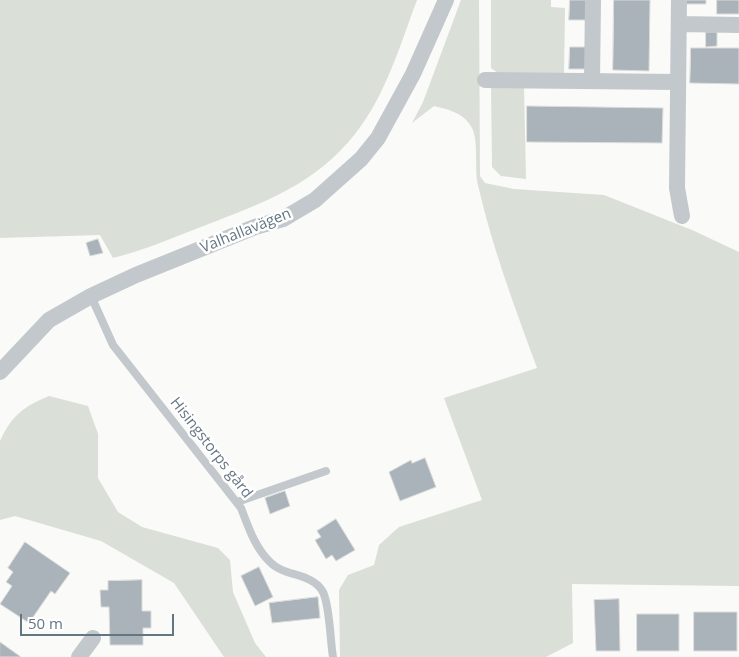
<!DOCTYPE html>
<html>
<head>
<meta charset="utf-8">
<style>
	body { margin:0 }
	#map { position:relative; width:739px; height:657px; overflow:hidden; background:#fafaf8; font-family:"Open Sans",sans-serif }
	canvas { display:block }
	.scale { position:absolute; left:20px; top:614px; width:154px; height:22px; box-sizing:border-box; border:2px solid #657683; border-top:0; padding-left:6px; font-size:15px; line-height:18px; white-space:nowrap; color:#657683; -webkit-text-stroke:4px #fff; paint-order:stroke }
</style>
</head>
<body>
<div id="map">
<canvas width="739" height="657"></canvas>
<div class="scale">50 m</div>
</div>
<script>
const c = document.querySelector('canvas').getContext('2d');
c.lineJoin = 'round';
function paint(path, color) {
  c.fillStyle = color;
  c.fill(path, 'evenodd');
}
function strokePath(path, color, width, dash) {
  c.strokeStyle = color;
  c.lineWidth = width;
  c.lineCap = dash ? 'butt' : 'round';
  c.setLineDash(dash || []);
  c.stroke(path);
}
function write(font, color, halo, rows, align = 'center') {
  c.font = font + ' "Open Sans",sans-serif';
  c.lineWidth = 5;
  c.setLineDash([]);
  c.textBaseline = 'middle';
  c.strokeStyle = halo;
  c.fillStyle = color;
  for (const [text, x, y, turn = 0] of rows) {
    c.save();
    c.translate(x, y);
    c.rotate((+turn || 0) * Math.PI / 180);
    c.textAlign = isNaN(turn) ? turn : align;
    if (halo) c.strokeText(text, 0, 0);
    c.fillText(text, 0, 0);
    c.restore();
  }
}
paint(new Path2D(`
	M 0,0 L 417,0 C 400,45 386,95 355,134 C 316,184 263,203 206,225 C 175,237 145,250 113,258 L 100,235 L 0,238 Z
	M 461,0 L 479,0 L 480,176 L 485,183 L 514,189 L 604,195 L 692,230 L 739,252 L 739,586 L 572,584 L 573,643 L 546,657 L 340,657 L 339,590 L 348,575 L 374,565 L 379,545 L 399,527 L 482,500 L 444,398 L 537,368 C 515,308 492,247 478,185 C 474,169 479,142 472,128 C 464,113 450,110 434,106 L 412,123 L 423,102 Z
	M 491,0 L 551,0 L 551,7 L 565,8 L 564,76 L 501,75 L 491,68 Z
	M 491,83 L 524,86 L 526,179 L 501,176 L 492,167 Z
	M 49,396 L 88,406 L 98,434 L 98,478 L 118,512 L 142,527 L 218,548 L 230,560 L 233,592 L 255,643 L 266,657 L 224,657 L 174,583 L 101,541 L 15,516 L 0,520 L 0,441 C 12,415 23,407 49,396 Z`), '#dadfd7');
const building = new Path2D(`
	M 570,0 L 590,0 L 590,20 L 569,20 Z
	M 614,0 L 650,0 L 649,71 L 613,70 Z
	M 686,0 L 706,0 L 706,4 L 686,4 Z
	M 717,0 L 739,0 L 739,14 L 717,14 Z
	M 706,32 L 717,32 L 717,46 L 706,47 Z
	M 570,47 L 589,47 L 589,69 L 569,69 Z
	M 691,48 L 739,48 L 739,84 L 690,83 Z
	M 527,106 L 663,108 L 662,143 L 527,142 Z
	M 98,239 L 103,253 L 90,256 L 86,243 Z
	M 425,458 L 436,487 L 400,501 L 389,472 L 411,460 L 412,463 Z
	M 285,491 L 290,506 L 270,514 L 265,498 Z
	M 336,519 L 355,550 L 336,561 L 332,555 L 326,559 L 315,540 L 321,537 L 317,531 Z
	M 25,542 L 70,573 L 55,594 L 51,591 L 29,623 L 0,604 L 12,586 L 6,582 L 13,572 L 8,568 Z
	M 259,567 L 273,597 L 255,606 L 241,576 Z
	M 142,580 L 142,611 L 151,611 L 151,628 L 143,628 L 143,645 L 110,645 L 109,607 L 101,607 L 100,590 L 108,590 L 108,581 Z
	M 318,597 L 320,618 L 272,623 L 269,603 Z
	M 619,599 L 620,651 L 596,651 L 594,600 Z
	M 694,612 L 737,612 L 737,651 L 694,651 Z
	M 637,614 L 679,614 L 679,651 L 637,651 Z
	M 0,642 L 21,657 L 0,657 Z`);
paint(building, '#aab3b9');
strokePath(building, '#dcdcda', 1);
strokePath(new Path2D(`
	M 91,296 L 113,345 L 241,508 C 248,526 255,548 270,562 C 284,577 312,572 323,592 C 330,607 330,639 333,657
	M 237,502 L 326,471`), '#c3c8cc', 8);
strokePath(new Path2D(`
	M 679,0 L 677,188 L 682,216
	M 679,24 L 739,25
	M 485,80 L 678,82
	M 592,81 L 593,0
	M 0,372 L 49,320 L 91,296 L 136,275 L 255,227 L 283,219 L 315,200 L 361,159 L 378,138 L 413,74 L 446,0
	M 79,657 L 93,638`), '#c3c8cc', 16);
write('15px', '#657683', '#fff', [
	["Valhallavägen",246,231,-22],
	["Hisingstorps gård",211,448,52]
]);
</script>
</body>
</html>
